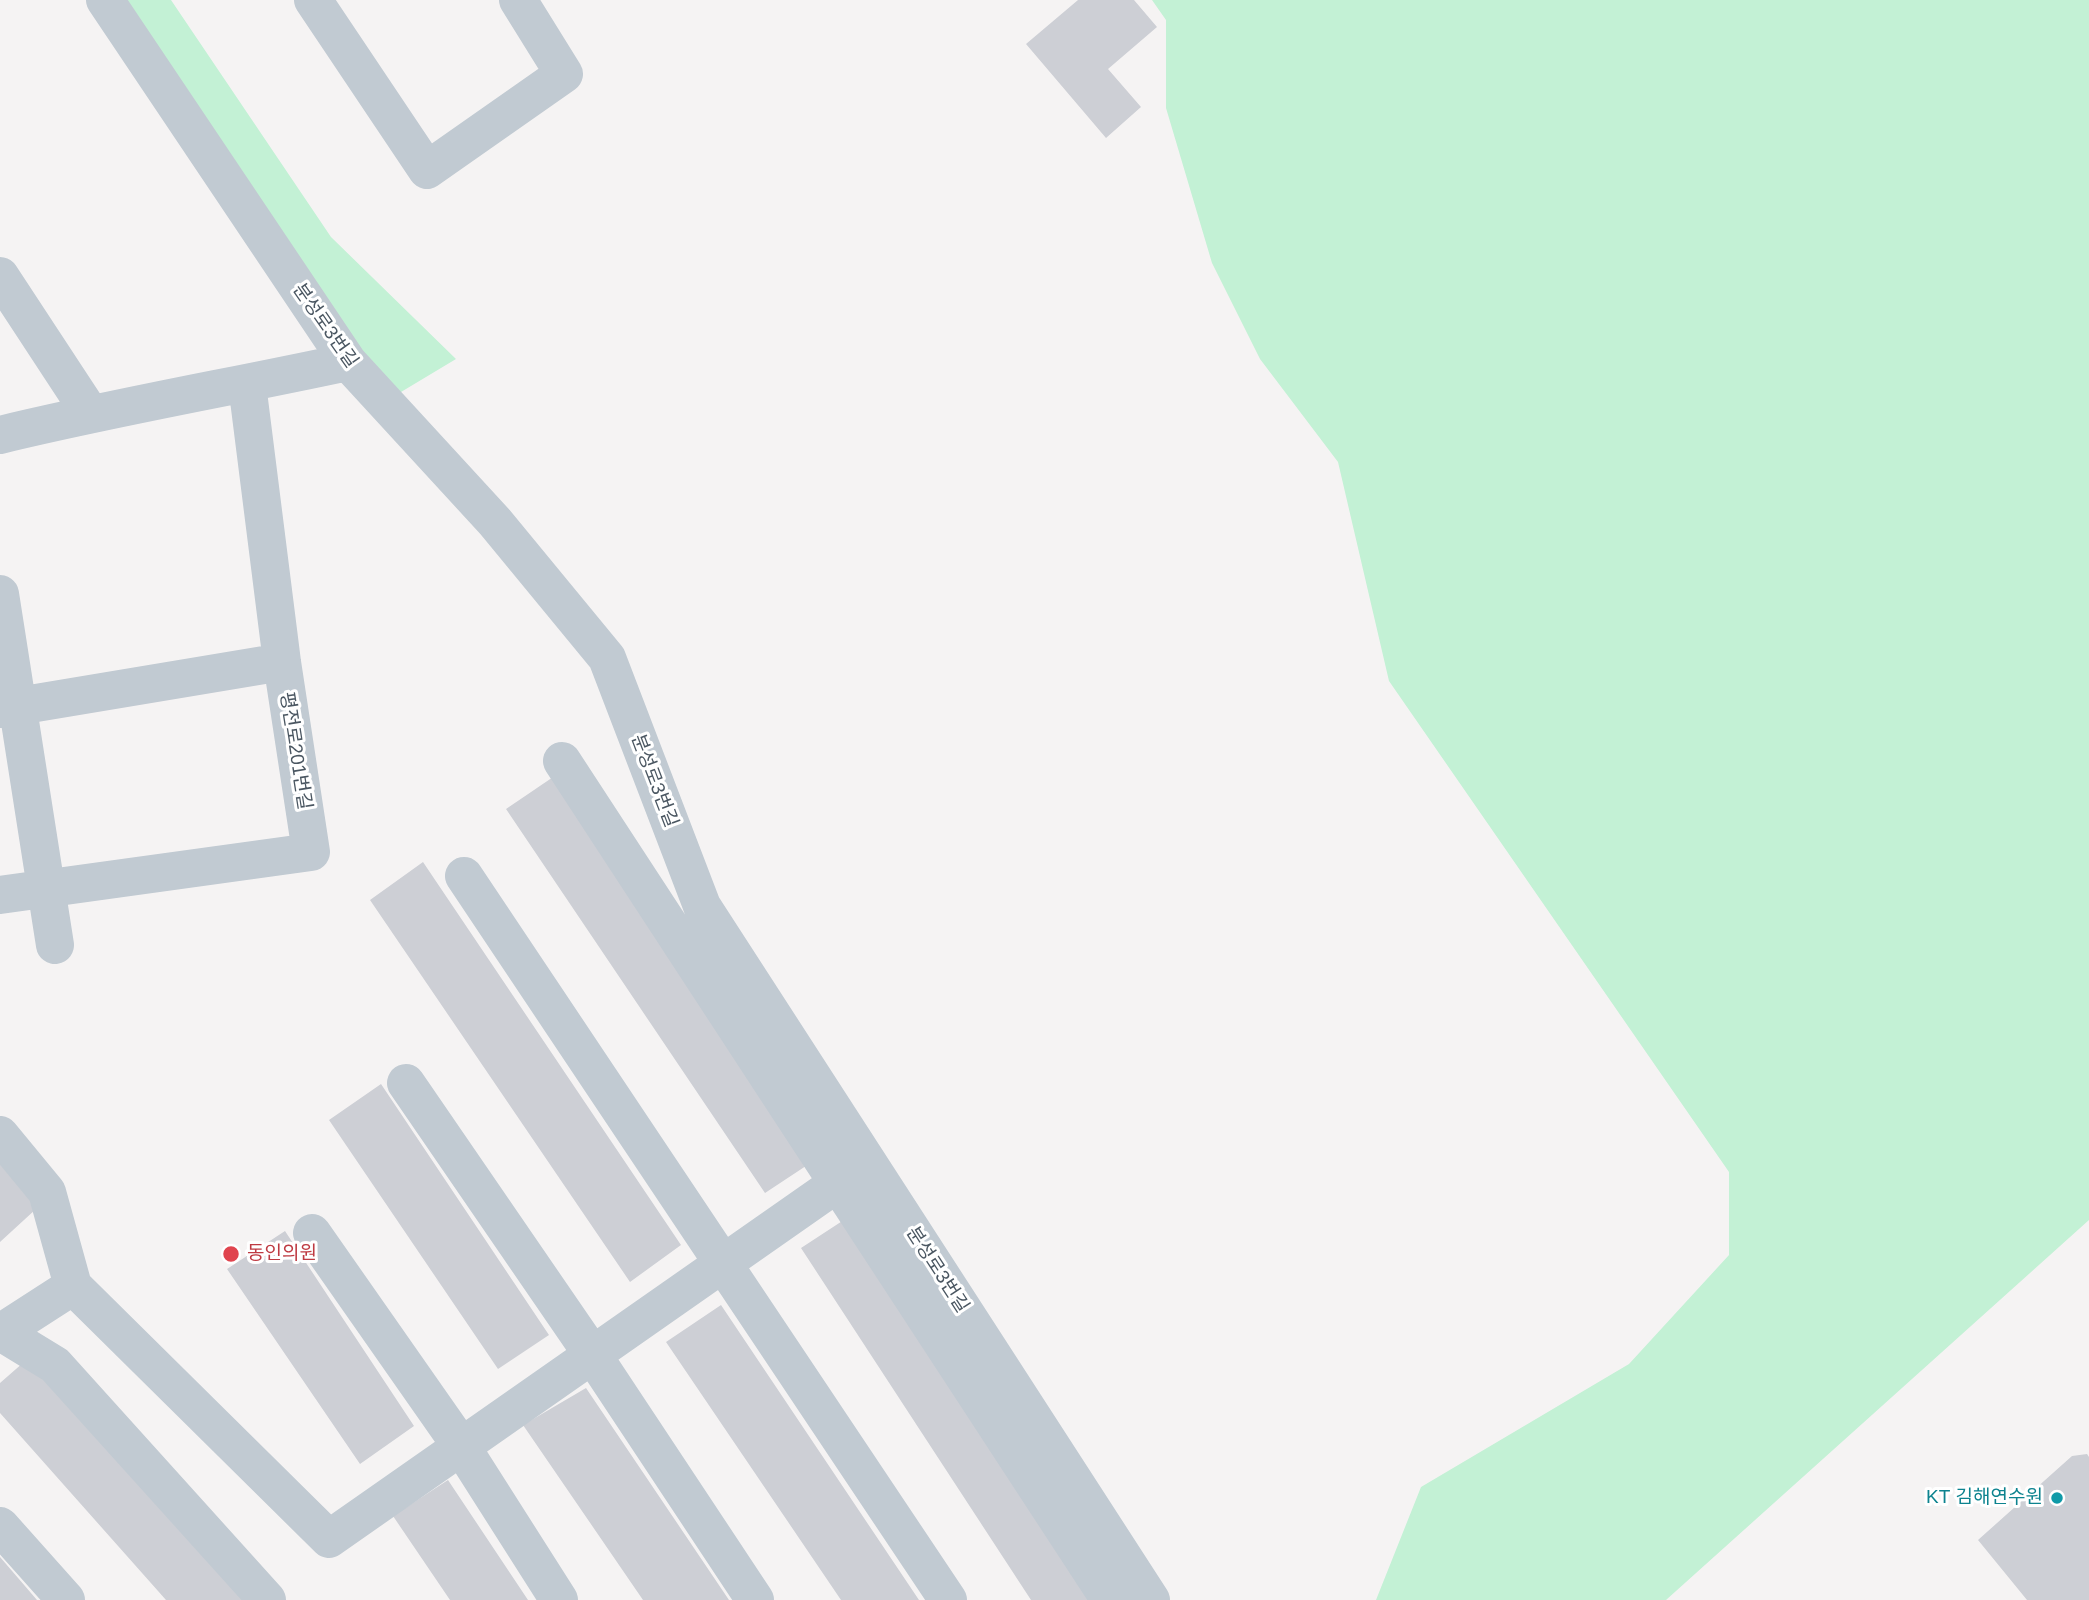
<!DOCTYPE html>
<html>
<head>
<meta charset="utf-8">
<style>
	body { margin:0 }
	canvas { display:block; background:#f5f3f3 }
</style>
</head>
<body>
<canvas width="2089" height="1600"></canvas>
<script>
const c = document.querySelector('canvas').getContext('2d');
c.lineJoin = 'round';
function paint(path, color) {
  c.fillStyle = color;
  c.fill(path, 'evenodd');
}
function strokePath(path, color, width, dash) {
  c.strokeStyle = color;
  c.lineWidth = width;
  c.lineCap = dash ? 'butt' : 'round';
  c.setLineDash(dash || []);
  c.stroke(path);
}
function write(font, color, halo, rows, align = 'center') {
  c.font = font + ' Arial,"Noto Sans KR",sans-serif';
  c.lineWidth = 6;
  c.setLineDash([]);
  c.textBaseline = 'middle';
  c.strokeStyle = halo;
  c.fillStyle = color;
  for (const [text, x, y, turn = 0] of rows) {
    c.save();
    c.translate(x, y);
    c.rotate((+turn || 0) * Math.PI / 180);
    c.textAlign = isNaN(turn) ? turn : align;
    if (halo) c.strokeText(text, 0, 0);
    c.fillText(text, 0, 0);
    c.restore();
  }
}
paint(new Path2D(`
	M 125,0 L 171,0 L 331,237 L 456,359 L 396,395 L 359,363 Z
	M 1152,0 L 2089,0 L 2089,1220 L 1666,1600 L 1376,1600 L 1421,1487 L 1629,1364 L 1729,1255 L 1729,1172 L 1389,681 L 1338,462 L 1260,359 L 1212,263 L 1166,108 L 1166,20 Z`), '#c3f1d5');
paint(new Path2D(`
	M 1078,0 L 1134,0 L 1157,27 L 1108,69 L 1141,107 L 1106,138 L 1026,44 Z
	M 562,771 L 818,1158 L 765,1193 L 506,809 Z
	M 423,862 L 681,1245 L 630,1282 L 370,900 Z
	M 381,1084 L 549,1335 L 498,1369 L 329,1120 Z
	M 0,1142 L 48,1198 L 0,1242 Z
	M 853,1214 L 1107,1600 L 1031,1600 L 801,1248 Z
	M 285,1231 L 414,1426 L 360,1464 L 227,1269 Z
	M 721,1305 L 919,1600 L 841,1600 L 666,1342 Z
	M 24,1362 L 49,1377 L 249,1600 L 166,1600 L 0,1413 L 0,1383 Z
	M 586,1388 L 729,1600 L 643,1600 L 523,1425 Z
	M 2087,1454 L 2089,1457 L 2089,1600 L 2027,1600 L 1978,1540 L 2072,1456 Z
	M 448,1480 L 528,1600 L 450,1600 L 393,1516 Z
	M 0,1557 L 37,1600 L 0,1600 Z`), '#cdcfd5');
strokePath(new Path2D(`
	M 105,0 L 348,362 L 495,522 L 607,658 L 702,906 L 1151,1600
	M 313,0 L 427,170 L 564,74 L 518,0
	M 0,276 L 90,413
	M 0,435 C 115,407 232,387 348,362
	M 0,594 L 55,945
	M 0,709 L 282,662
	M 562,761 L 1110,1600
	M 464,876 L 948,1600
	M 0,895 L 311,852 L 282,662 L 247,384
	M 406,1083 L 592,1354 L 755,1600
	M 0,1135 L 47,1192 L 73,1286 L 329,1539 L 838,1183
	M 312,1233 L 461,1446 L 559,1600
	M 1,1332 L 55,1365 L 267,1600
	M 0,1333 L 73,1286
	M 0,1526 L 66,1600`), '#c1cad2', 38);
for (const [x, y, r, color] of [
	[231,1254,9,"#e0444e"],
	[2057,1498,7,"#0f9aa8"]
]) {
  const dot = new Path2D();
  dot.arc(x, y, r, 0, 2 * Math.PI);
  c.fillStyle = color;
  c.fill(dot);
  strokePath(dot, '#fff', 2.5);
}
write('19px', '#4a5661', '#fff', [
	["분성로3번길",325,326,55],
	["평전로201번길",295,751,81],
	["분성로3번길",654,781,69],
	["분성로3번길",937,1270,57]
]);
write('19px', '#be3a42', '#fff', [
	["동인의원",247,1254]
], 'left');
write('19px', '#0d838f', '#fff', [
	["KT 김해연수원",2043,1498]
], 'right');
</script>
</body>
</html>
